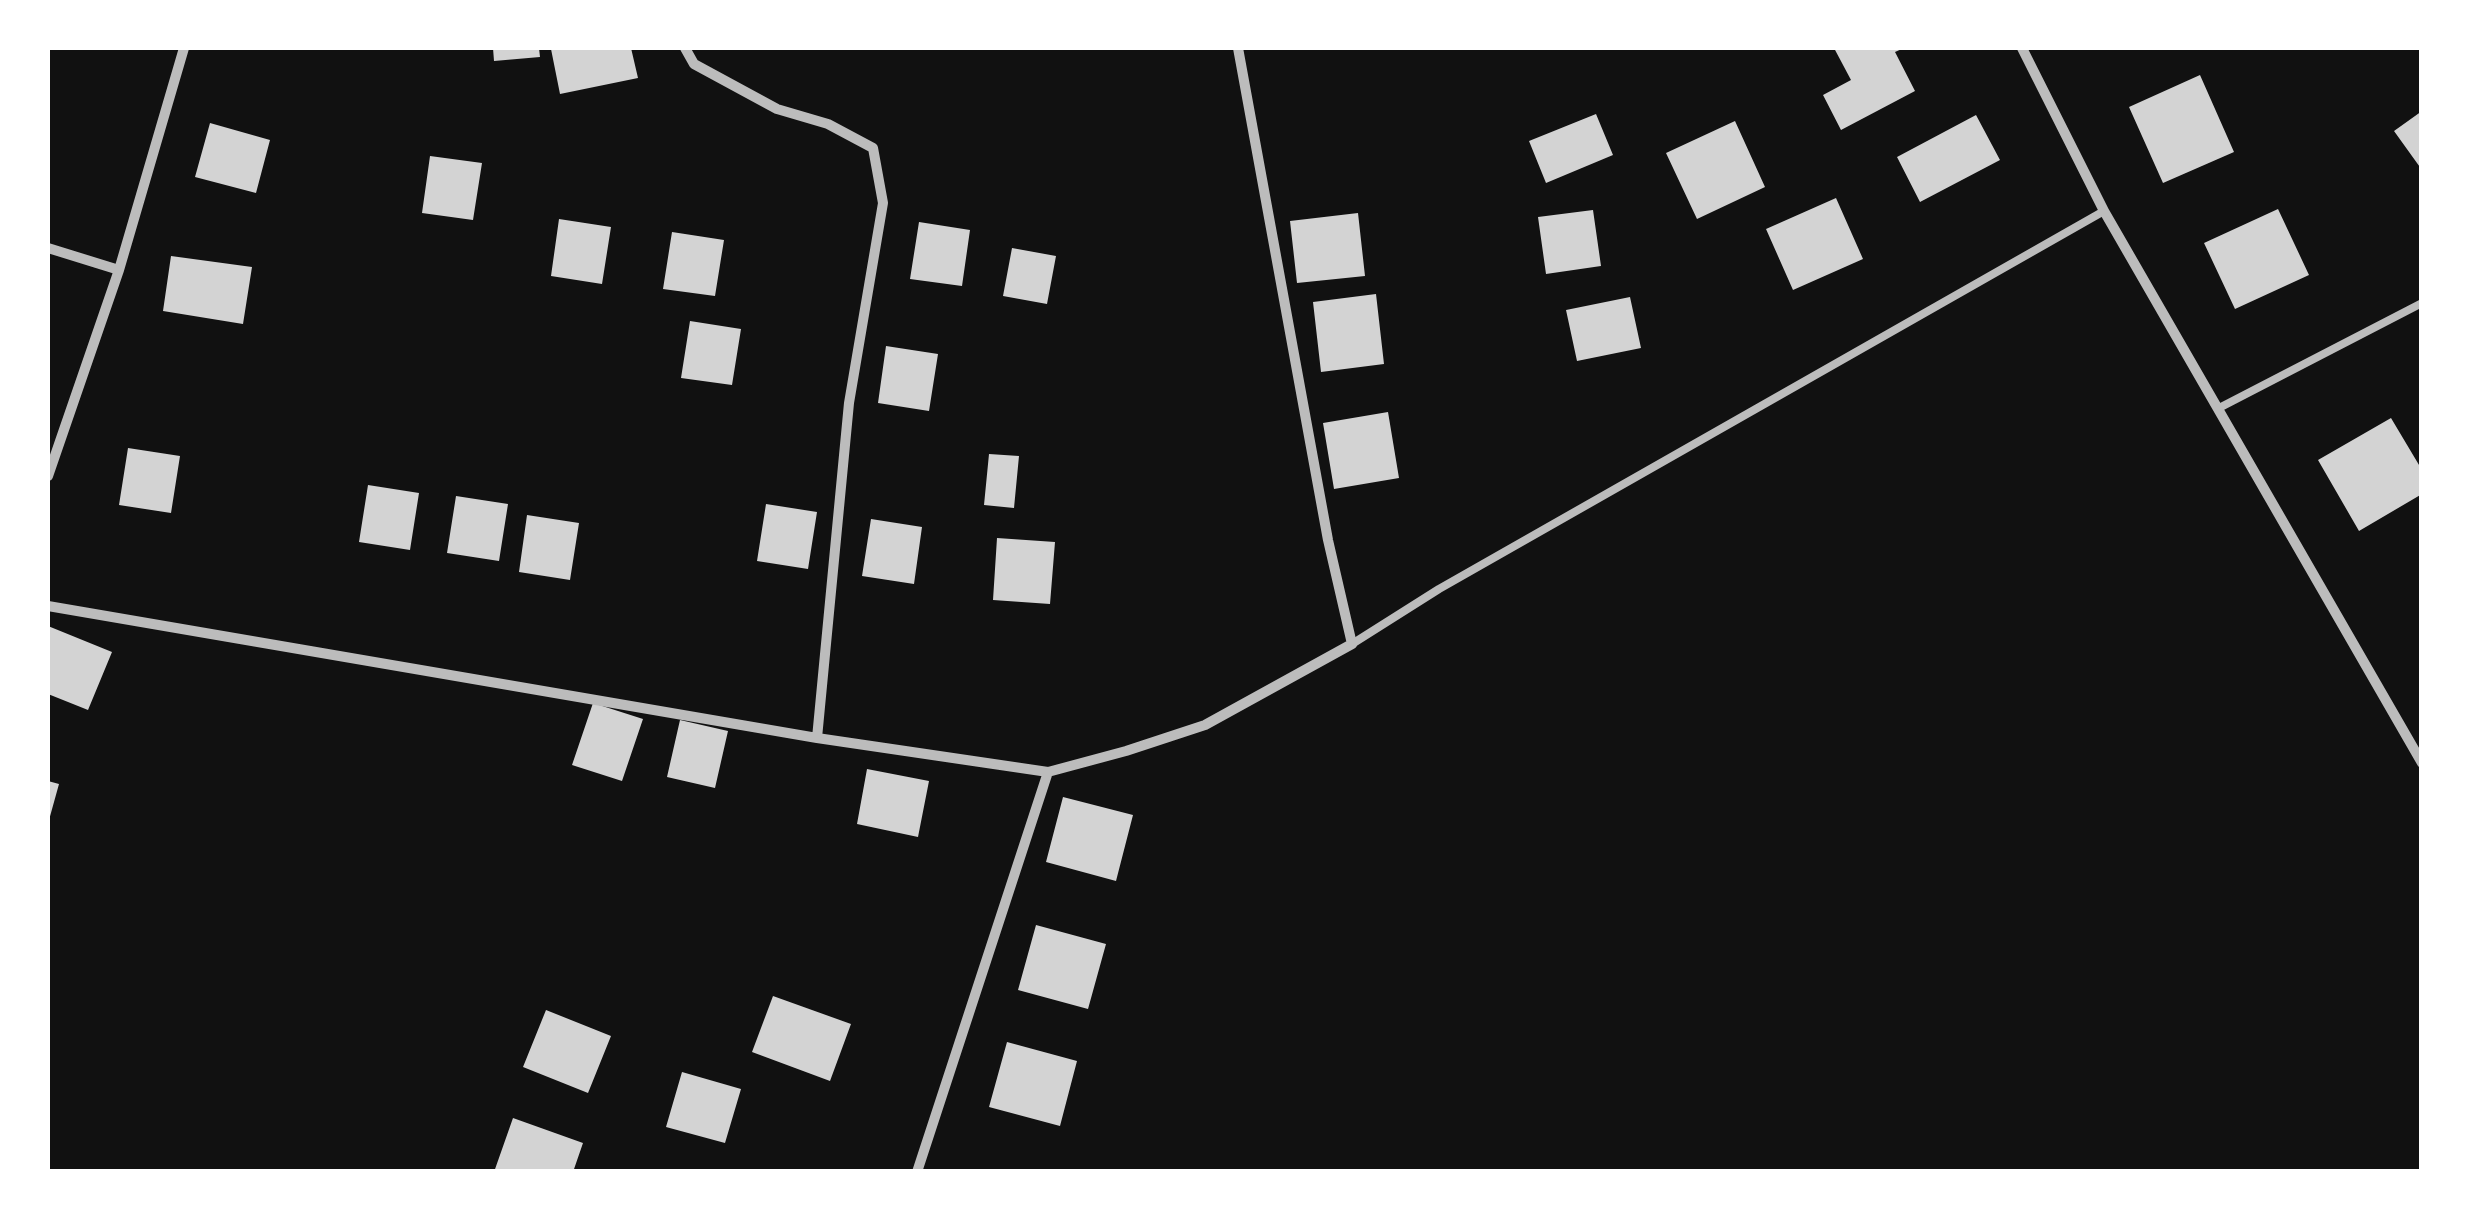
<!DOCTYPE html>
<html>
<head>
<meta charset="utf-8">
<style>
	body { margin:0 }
	#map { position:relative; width:2469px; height:1219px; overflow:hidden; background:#111; font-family:Arial,sans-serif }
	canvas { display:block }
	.frame { position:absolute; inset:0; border:50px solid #fff; pointer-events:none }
</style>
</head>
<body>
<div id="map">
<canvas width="2469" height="1219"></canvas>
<div class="frame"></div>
</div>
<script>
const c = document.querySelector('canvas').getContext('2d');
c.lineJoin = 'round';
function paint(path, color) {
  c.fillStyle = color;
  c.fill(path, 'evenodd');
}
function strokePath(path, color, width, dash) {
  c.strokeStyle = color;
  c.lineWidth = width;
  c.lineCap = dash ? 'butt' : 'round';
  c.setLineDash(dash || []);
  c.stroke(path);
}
paint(new Path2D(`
	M 493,48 L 539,48 L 540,57 L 494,61 Z
	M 559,48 L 631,48 L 638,78 L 560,94 L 551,49 Z
	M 1834,48 L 1904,48 L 1895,52 L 1915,91 L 1841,130 L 1823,95 L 1851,80 Z
	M 2200,75 L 2234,152 L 2163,183 L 2129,107 Z
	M 2422,111 L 2422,170 L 2394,131 Z
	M 1596,114 L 1613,155 L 1546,183 L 1529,141 Z
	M 1976,115 L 2000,160 L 1920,202 L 1897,157 Z
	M 1735,121 L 1765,187 L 1697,219 L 1666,153 Z
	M 210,123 L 270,140 L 256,193 L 195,177 Z
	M 430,156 L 482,163 L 473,220 L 422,213 Z
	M 1836,198 L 1863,259 L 1793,290 L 1766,229 Z
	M 2278,209 L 2309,275 L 2235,309 L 2204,243 Z
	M 1593,210 L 1601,266 L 1546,274 L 1538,217 Z
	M 1358,213 L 1365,276 L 1297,283 L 1290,221 Z
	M 559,219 L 611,227 L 602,284 L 551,276 Z
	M 919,222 L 970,230 L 962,286 L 910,279 Z
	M 672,232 L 724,240 L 715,296 L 663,289 Z
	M 1012,248 L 1056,256 L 1047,304 L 1003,296 Z
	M 171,256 L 252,267 L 243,324 L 163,311 Z
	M 1376,294 L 1384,364 L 1321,372 L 1313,302 Z
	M 1630,297 L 1641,348 L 1577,361 L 1566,310 Z
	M 690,321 L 741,329 L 732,385 L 681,378 Z
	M 886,346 L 938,354 L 929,411 L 878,403 Z
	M 1388,412 L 1399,478 L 1334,489 L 1323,423 Z
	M 2391,418 L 2422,470 L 2422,494 L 2359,531 L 2318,460 Z
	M 128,448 L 180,456 L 171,513 L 119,505 Z
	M 989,454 L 1019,456 L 1014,508 L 984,505 Z
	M 368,485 L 419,493 L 410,550 L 359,542 Z
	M 456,496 L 508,504 L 499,561 L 447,553 Z
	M 766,504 L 817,512 L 808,569 L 757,561 Z
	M 527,515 L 579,523 L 570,580 L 519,572 Z
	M 871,519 L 922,527 L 914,584 L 862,576 Z
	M 997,538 L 1055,542 L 1050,604 L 993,600 Z
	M 48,626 L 112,652 L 88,710 L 48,694 Z
	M 593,703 L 643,719 L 622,781 L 572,765 Z
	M 680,720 L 728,731 L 715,788 L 667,777 Z
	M 867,769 L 929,781 L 918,837 L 857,824 Z
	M 48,781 L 59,784 L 49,820 L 48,820 Z
	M 1063,797 L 1133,815 L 1116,881 L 1046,862 Z
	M 1036,925 L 1106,944 L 1088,1009 L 1018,990 Z
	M 773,996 L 851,1024 L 830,1081 L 752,1052 Z
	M 546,1010 L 611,1036 L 588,1093 L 523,1067 Z
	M 1007,1042 L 1077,1061 L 1060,1126 L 989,1107 Z
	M 682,1072 L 741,1089 L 725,1143 L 666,1127 Z
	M 513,1118 L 583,1143 L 573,1172 L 494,1172 Z`), '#d3d3d3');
strokePath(new Path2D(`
	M 2219,408 L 2422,303
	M 1352,644 L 1439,589 L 2104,211`), '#bcbcbc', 8);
strokePath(new Path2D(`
	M 685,48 L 694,64 L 777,109 L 828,124 L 873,148 L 883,203 L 849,403 L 817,738
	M 2022,48 L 2104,211 L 2422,763
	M 48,248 L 119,270
	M 48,476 L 119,270 L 184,48
	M 48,606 L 817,738 L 1048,772 L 1126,751 L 1205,725 L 1352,644 L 1328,540 L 1238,48
	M 917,1172 L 1048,772`), '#bcbcbc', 10);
</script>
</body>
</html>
